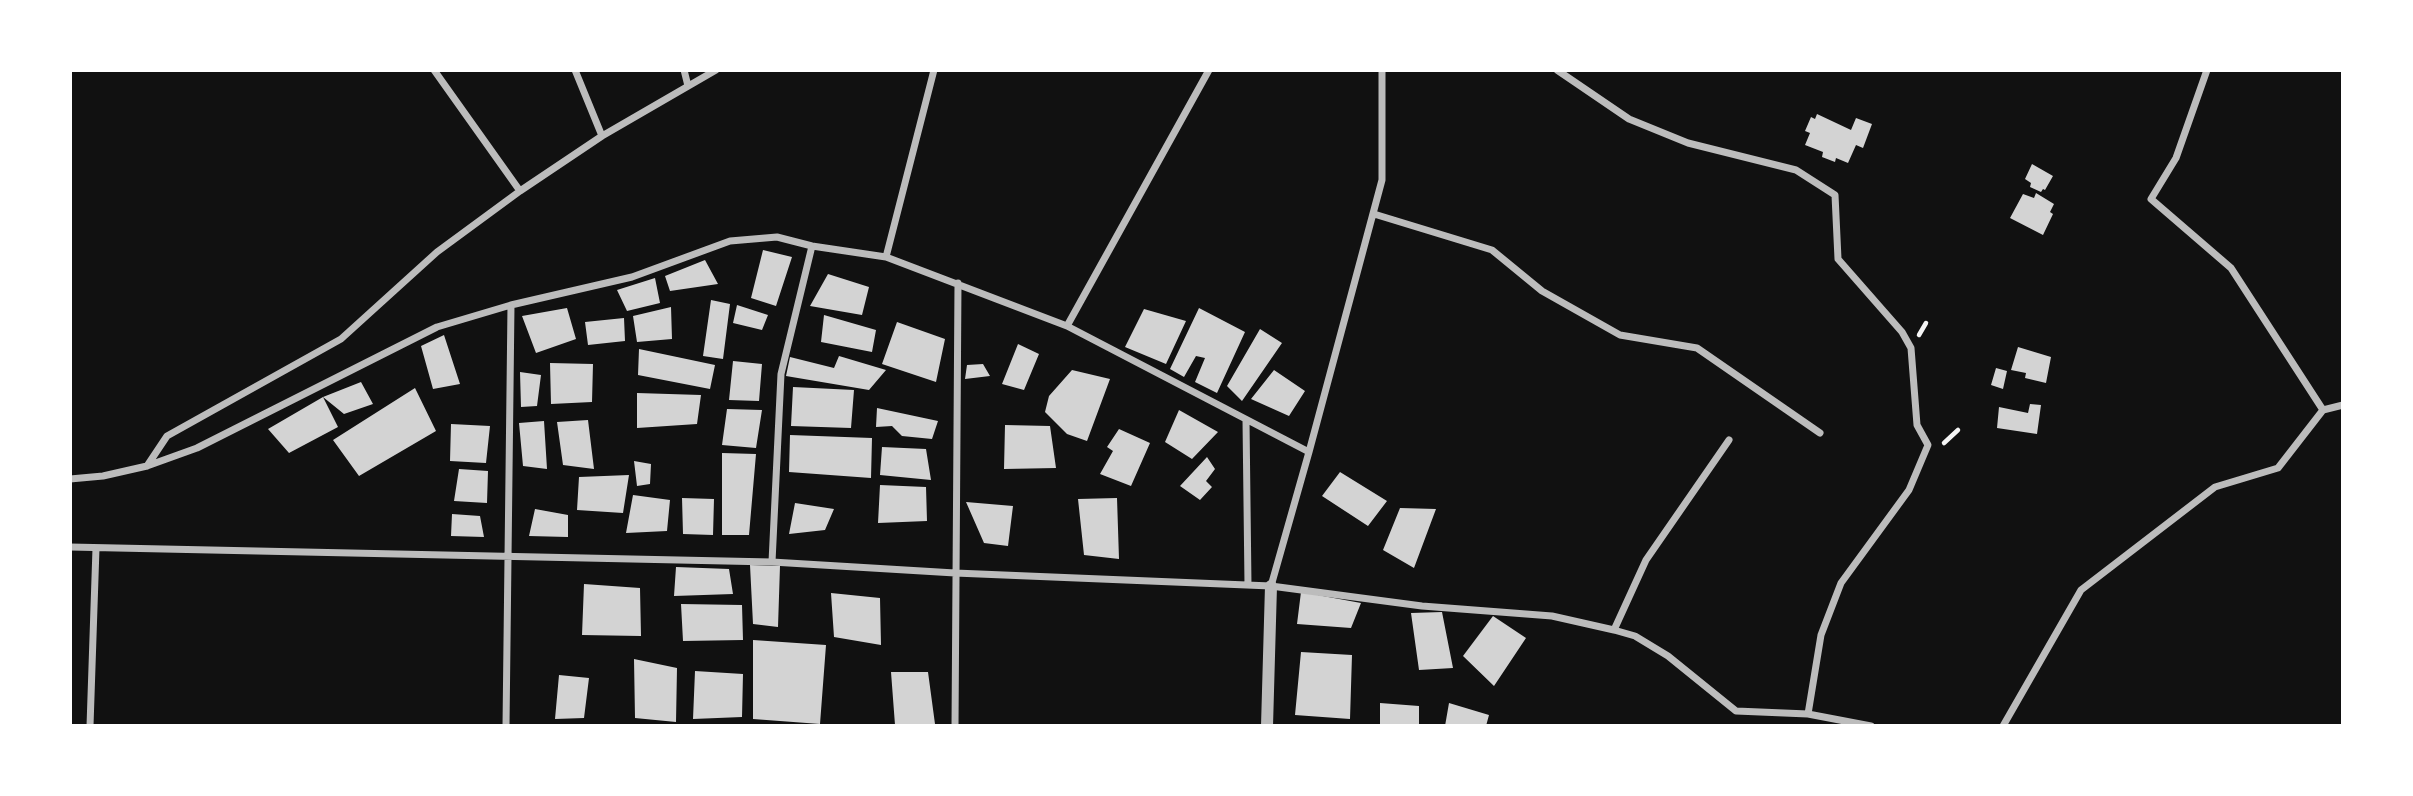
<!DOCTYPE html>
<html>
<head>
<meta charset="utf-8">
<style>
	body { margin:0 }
	#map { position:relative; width:2413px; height:796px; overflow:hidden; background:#111; font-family:Merriweather,serif }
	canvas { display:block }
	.frame { position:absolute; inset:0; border:72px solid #fff; pointer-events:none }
</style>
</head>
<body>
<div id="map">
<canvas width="2413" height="796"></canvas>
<div class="frame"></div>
</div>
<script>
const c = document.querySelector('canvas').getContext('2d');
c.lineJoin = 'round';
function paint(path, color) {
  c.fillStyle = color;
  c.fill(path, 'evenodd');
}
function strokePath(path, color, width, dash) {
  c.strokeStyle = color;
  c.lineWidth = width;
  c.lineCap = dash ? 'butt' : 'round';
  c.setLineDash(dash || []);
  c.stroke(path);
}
paint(new Path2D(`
	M 1817,114 L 1851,130 L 1856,118 L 1872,124 L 1863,148 L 1856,145 L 1848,163 L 1836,158 L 1835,162 L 1822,157 L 1823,152 L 1805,145 L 1810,133 L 1805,131 L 1811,117 L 1815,119 Z
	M 2032,164 L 2053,176 L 2045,190 L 2043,189 L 2041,192 L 2030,187 L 2031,183 L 2025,179 Z
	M 2036,193 L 2054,204 L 2050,212 L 2053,214 L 2043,235 L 2010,218 L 2023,194 L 2034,198 Z
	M 763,250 L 792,257 L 776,306 L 751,298 Z
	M 705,260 L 718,284 L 670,291 L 665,276 Z
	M 828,274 L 869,287 L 862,315 L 810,306 Z
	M 655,278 L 660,303 L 627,311 L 617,290 Z
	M 711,300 L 730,304 L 723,359 L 703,356 Z
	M 737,305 L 768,315 L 762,330 L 733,323 Z
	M 671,307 L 672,339 L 637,342 L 633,316 Z
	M 567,308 L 576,339 L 536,353 L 522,316 Z
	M 1199,308 L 1245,332 L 1217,393 L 1195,382 L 1205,358 L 1196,356 L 1184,377 L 1170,369 Z
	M 1144,309 L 1186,321 L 1166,364 L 1125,347 Z
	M 824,315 L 876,330 L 872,352 L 821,342 Z
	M 624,318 L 625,341 L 588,345 L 585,322 Z
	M 897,322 L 945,339 L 936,382 L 882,364 Z
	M 1260,329 L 1282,343 L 1242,401 L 1227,386 Z
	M 444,335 L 460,384 L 433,389 L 421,346 Z
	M 1018,344 L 1039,354 L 1024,390 L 1002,384 Z
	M 2018,347 L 2051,357 L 2046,383 L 2025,378 L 2026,373 L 2011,370 Z
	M 639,349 L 715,365 L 710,389 L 638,375 Z
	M 839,356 L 886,370 L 869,390 L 786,376 L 790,357 L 834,368 Z
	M 733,361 L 762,364 L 759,401 L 729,400 Z
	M 550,363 L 593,364 L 592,402 L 551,404 Z
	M 983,364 L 990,376 L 965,379 L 967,365 Z
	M 1996,368 L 2007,371 L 2003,389 L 1991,385 Z
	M 1072,370 L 1110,379 L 1087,441 L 1067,434 L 1045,412 L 1049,396 Z
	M 1274,370 L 1305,391 L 1289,416 L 1251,399 Z
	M 520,372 L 541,375 L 537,406 L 521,407 Z
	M 361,382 L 373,404 L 344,414 L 323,397 L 338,427 L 289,453 L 268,429 L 323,397 Z
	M 793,387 L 854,390 L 851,428 L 791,426 Z
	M 415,388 L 436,431 L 359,476 L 333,440 Z
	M 637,393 L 701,395 L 697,424 L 637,428 Z
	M 2030,404 L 2041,405 L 2037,434 L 1997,428 L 1999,407 L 2028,413 Z
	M 877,408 L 938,421 L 932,439 L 902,436 L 892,426 L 876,427 Z
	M 727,409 L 762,410 L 756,448 L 722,445 Z
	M 1179,410 L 1218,432 L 1192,459 L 1165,442 Z
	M 588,420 L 594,469 L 563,465 L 557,422 Z
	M 544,421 L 547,469 L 523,466 L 519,423 Z
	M 451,424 L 490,426 L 486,463 L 450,461 Z
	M 1005,425 L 1050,426 L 1056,468 L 1004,469 Z
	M 1119,429 L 1150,443 L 1131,486 L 1100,474 L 1113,451 L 1107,447 Z
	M 790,435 L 872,438 L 871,478 L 789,472 Z
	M 882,447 L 926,449 L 931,480 L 880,475 Z
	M 722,453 L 756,454 L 749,535 L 722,535 Z
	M 1207,457 L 1215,469 L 1206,481 L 1212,487 L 1200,500 L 1180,486 Z
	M 634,461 L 651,464 L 650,484 L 637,486 Z
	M 459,469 L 488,471 L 487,503 L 454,501 Z
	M 1340,472 L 1387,501 L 1368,526 L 1322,496 Z
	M 629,475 L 623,513 L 577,510 L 579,477 Z
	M 880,485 L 926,487 L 927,521 L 878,523 Z
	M 633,495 L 670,500 L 667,531 L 626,533 Z
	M 682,498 L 714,499 L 713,535 L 683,534 Z
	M 1117,498 L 1119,559 L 1084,555 L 1078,499 Z
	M 966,502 L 1013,506 L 1008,546 L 984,543 Z
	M 795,503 L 834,509 L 825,530 L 789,534 Z
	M 1400,508 L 1436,509 L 1414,568 L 1383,550 Z
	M 535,509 L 568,515 L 568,537 L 529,536 Z
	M 452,514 L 480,516 L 484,537 L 451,536 Z
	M 750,565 L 780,566 L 778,627 L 753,624 Z
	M 676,567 L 729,569 L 733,594 L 674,596 Z
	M 584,584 L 640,588 L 641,636 L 582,635 Z
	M 1301,592 L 1361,603 L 1351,628 L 1297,624 Z
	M 831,593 L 880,598 L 881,645 L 834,637 Z
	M 681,604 L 742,605 L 743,640 L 683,641 Z
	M 1442,612 L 1453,668 L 1419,670 L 1411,613 Z
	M 1493,616 L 1526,638 L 1494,686 L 1463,656 Z
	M 753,640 L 826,645 L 820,724 L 753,719 Z
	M 1301,652 L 1352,655 L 1350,719 L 1295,715 Z
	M 634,659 L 677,668 L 676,722 L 635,718 Z
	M 695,671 L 743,674 L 742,717 L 693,719 Z
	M 891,672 L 928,672 L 935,724 L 895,725 Z
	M 559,675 L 589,678 L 584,718 L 555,719 Z
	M 1380,703 L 1419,706 L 1419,726 L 1380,726 Z
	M 1449,703 L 1489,715 L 1486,726 L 1445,726 Z`), '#d3d3d3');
strokePath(new Path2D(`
	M 1919,335 L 1926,323
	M 1944,443 L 1958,430`), '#f5f5f5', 4.5);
strokePath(new Path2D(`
	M 434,70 L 520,191
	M 575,70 L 602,136
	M 684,70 L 688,86
	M 1557,70 L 1629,119 L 1688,143 L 1796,170 L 1835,195 L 1838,259 L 1902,332 L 1911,348 L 1917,425 L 1928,445 L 1909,490 L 1841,583 L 1821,635 L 1808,714
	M 2207,70 L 2176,158 L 2151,199 L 2231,268 L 2323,410
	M 1374,214 L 1492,250 L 1542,291 L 1620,335 L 1697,348 L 1820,433
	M 886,257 L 934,70
	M 1067,326 L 1209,70
	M 1246,420 L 1248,585
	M 147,466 L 167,436 L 341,339 L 437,252 L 520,191 L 602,136 L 716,70
	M 70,479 L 103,476 L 147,466 L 197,448 L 437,327 L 511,305 L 632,277 L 730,241 L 777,237 L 812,246 L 886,257 L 1067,326 L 1309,452
	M 70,547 L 772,562 L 955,573 L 1271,586 L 1422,606 L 1552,616 L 1614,630 L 1635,636 L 1668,656 L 1736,711 L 1808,714 L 1871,726
	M 772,562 L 781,374 L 812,246
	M 1271,586 L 1309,452 L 1382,180 L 1382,70
	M 1614,630 L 1646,560 L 1729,440
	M 90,726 L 96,548
	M 506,726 L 511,305
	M 955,726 L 958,283
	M 2003,726 L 2081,590 L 2215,487 L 2278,468 L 2323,410 L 2343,405`), '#bcbcbc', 7);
strokePath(new Path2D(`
	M 1267,726 L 1271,586`), '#bcbcbc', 12);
</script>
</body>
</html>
